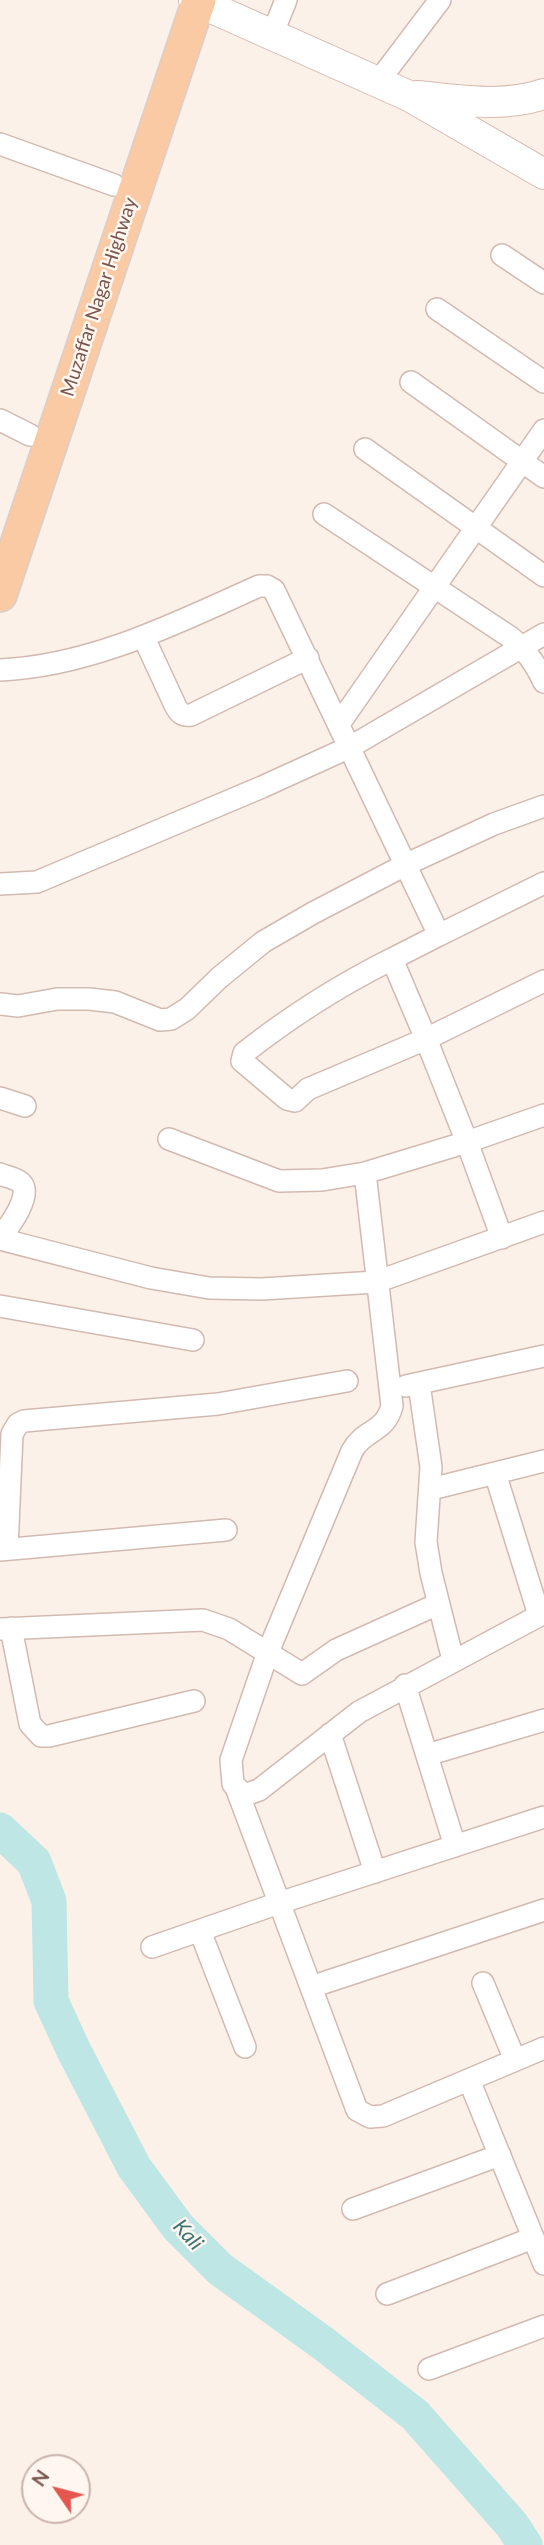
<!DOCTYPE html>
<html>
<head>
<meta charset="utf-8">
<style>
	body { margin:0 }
	#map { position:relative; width:544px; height:2545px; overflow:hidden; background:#fcf1e9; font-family:Lato,sans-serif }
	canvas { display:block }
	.north { position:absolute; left:21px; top:2454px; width:70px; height:70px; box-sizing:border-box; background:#fff6f0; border:2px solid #c9b5ae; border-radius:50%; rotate:305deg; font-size:19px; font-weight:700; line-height:28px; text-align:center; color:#77544c }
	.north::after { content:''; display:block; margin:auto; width:24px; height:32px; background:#e45650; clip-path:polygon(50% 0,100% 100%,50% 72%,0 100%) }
</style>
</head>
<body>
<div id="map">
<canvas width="544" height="2545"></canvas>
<div class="north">N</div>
</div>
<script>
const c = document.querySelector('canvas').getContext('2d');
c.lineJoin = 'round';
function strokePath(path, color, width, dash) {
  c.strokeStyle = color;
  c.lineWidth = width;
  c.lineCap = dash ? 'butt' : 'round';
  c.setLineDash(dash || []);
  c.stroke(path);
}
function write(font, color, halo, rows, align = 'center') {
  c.font = font + ' Lato,sans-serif';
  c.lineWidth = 5;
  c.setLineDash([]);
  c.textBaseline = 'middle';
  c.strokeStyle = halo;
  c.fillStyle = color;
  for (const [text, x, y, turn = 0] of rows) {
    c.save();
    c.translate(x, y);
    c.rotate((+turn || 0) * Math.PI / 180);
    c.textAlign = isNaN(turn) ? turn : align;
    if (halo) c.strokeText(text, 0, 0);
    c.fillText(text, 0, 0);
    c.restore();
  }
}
strokePath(new Path2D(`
	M 0,1830 L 34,1862 L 49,1901 L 51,2001 L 73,2049 L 134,2167 L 178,2227 L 220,2269 L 324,2344 L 415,2415 L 512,2525 L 525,2545`), '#bde6e5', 35);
const street = new Path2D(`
	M 272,35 L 286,0
	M 378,82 L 440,0
	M 0,144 L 114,185
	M 502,255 L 544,283
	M 437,309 L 544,382
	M 411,382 L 544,477
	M 0,420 L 30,435
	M 365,449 L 544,576
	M 324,514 L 510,637 C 526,650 535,663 544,682
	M 144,638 L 175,705 C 179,713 182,716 191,715 L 308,658
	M 0,670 C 92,666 176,623 259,586 L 267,586 L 274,590 L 439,935 L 392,959 L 426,1039 L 467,1142 L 365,1173 L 392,1406 C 385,1433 364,1429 352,1451 L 268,1652 L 231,1760 L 233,1784 L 244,1795 L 259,1790 L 359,1712 L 544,1613
	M 339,724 L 544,430
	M 0,884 L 37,882 L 262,787 L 350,747 L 544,634
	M 439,935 L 544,883
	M 392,959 C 338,986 291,1016 244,1053 L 242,1061 L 287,1099 L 295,1101 L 308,1089 L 426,1039 L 544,981
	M 0,1004 L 18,1006 L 57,999 L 89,999 L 115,1002 L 160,1020 L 171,1019 L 187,1009 L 219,978 L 263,942 L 313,913 L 407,864 L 494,824 L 544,806
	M 0,1098 L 25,1106
	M 169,1139 L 279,1181 L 322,1180 L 365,1173
	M 0,1174 C 7,1177 16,1178 21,1183 C 33,1195 8,1228 0,1238
	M 502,1238 L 467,1142 L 544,1115
	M 0,1239 L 151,1278 L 209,1288 L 262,1289 L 376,1282 L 544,1222
	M 0,1306 L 193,1340
	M 419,1384 L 431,1467 L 426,1542 L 431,1573 L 453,1660
	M 406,1386 L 544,1356
	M 495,1473 L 539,1615
	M 431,1489 L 544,1461
	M 7,1549 L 12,1434 L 18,1424 L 24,1421 L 218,1404 L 347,1381
	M 0,1550 L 226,1530
	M 11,1628 L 30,1724 L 41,1736 L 49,1736 L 194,1701
	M 0,1629 L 203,1620 L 229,1629 L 302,1674 L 336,1650 L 438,1604
	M 405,1685 L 455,1846
	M 330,1734 L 375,1872
	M 427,1755 L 544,1720
	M 237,1790 L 357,2110 L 370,2117 L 383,2116 L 544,2048
	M 200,1931 L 245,2047
	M 152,1947 L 279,1903 L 544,1817
	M 483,1983 L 515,2060
	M 311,1987 L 544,1910
	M 469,2080 L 544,2264
	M 353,2209 L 500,2155
	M 387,2294 L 533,2238
	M 429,2369 L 544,2326`);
const secondary = new Path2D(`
	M 194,0 L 409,96 L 544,174
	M 417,96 C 459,100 503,108 544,94`);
const primary = new Path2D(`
	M 0,595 L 199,0`);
strokePath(street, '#d1bab1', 24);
strokePath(secondary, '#d6bab1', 32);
strokePath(primary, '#d9cfcd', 36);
strokePath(street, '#fff', 21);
strokePath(secondary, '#fff', 30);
strokePath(primary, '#f9caa3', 33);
write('19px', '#77544c', '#fff6f0', [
	["Muzaffar Nagar Highway",99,297,-72]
]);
write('italic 21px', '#3c7474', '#fff6f0', [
	["Kali",188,2235,48]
]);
</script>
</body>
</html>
